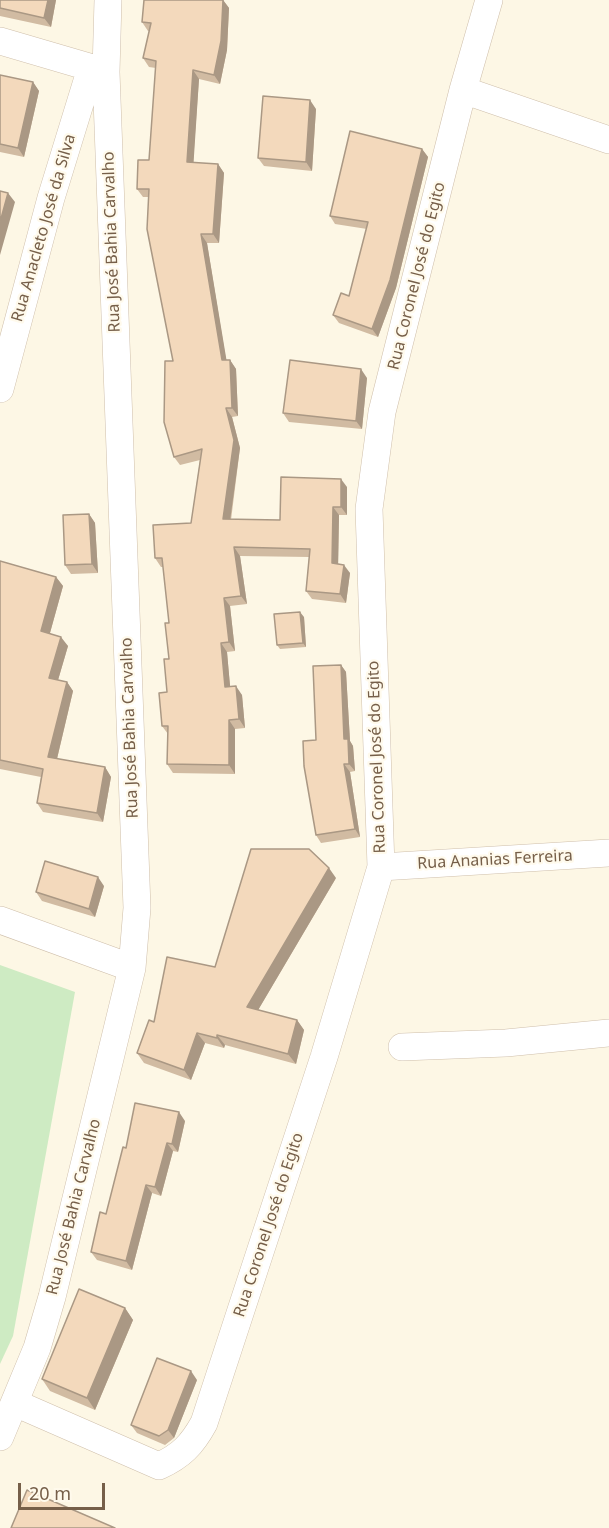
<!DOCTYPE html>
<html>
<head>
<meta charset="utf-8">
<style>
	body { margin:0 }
	#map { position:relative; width:609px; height:1528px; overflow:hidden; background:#fdf7e5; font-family:"Noto Sans",sans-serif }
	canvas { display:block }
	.scale { position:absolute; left:18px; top:1483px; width:87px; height:27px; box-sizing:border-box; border:3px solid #765f49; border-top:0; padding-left:8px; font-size:18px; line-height:21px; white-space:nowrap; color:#765f49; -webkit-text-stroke:4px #fffaec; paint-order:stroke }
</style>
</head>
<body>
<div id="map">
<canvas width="609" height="1528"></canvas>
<div class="scale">20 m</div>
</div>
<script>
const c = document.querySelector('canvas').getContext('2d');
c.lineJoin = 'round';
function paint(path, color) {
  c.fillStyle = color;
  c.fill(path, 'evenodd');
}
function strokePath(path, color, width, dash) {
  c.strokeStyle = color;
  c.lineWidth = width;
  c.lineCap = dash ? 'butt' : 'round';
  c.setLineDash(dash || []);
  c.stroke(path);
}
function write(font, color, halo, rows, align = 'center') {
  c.font = font + ' "Noto Sans",sans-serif';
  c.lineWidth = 4.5;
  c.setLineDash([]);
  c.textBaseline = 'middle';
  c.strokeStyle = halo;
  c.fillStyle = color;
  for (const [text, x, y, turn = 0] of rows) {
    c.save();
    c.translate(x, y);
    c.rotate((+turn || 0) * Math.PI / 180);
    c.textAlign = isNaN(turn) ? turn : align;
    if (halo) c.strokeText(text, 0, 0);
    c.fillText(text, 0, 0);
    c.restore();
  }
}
paint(new Path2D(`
	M 0,965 L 75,992 L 13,1336 L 0,1364 Z`), '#ceebc3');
const street = new Path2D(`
	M 0,41 L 106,72
	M 463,90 L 609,140
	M 0,389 L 51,198 L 91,68
	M 381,867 L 609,853
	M 0,920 L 132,968
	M 402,1047 L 506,1043 L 609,1033
	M 15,1403 L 159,1466 C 181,1456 192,1445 204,1423 L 324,1057 L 381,867 L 369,509 L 382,412 L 463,90 L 489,0
	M 0,1437 L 37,1348 L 52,1297 L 132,968 L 137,908 L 106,72 L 108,0`);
strokePath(street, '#cfbfab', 28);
strokePath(street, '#fff', 27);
paint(new Path2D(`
	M 0,0 L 56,0 L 51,27 L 0,16 Z
	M 144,0 L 223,0 L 229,8 L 227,50 L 220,84 L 199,79 L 193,163 L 218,164 L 224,173 L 219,243 L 207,243 L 226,360 L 230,360 L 236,369 L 238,416 L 232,417 L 240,448 L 231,520 L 280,520 L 347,487 L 347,515 L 339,515 L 338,564 L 350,573 L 346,603 L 312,599 L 306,591 L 309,557 L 240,556 L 247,604 L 230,606 L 235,651 L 227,652 L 230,687 L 242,695 L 245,728 L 235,729 L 235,774 L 173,773 L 167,764 L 168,734 L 162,726 L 167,692 L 169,659 L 169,623 L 163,567 L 161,567 L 155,558 L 191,523 L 200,460 L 180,465 L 174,457 L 173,361 L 148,197 L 143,197 L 137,189 L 149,160 L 156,68 L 149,67 L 143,58 L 149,31 L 148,31 L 142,22 Z
	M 0,75 L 33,82 L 39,91 L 24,157 L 0,152 Z
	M 316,109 L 312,171 L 264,166 L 258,158 Z
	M 422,149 L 428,157 L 396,288 L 378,337 L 339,323 L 333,315 L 349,296 L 367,229 L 335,224 L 330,216 Z
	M 367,378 L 362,429 L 289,422 L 283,413 Z
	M 89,514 L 95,523 L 98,573 L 71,574 L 65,565 Z
	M 0,561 L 56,577 L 63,586 L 50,633 L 68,646 L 58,680 L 67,682 L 73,691 L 57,759 L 105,767 L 111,777 L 103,822 L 43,812 L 37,803 L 41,777 L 0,769 Z
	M 304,617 L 306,647 L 280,649 L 277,645 Z
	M 341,665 L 346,672 L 350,741 L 353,746 L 355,771 L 350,772 L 360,837 L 321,843 L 316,835 L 316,740 Z
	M 336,878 L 258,1010 L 297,1020 L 304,1030 L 296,1064 L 225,1045 L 224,1048 L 205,1043 L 191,1080 L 144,1063 L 137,1053 L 154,1022 L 215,967 Z
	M 104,886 L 95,917 L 42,901 L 36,892 Z
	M 185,1121 L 178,1152 L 173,1151 L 161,1196 L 152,1193 L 132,1270 L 97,1260 L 91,1252 L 106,1214 L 126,1148 Z
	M 125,1308 L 133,1320 L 95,1410 L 50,1391 L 42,1379 Z
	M 197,1380 L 174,1438 L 165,1445 L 137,1433 L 131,1425 Z`), '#d1bba2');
paint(new Path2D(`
	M 48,0 L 56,0 L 51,27 L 44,18 Z
	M 223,0 L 229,8 L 227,50 L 220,84 L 214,75 Z
	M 193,70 L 199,79 L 193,171 L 187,162 Z
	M 33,82 L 39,91 L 24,157 L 18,148 Z
	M 310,100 L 316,109 L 312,171 L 306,162 Z
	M 422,149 L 428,157 L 396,288 L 378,337 L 372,329 Z
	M 218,164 L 224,173 L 219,243 L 213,234 Z
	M 8,193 L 15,202 L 0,255 L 0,222 Z
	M 201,234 L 207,243 L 228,369 L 222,360 Z
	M 230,360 L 236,369 L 238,416 L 232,408 Z
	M 361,369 L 367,378 L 362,429 L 356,421 Z
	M 226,408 L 232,417 L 240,448 L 229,528 L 223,519 Z
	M 341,479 L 347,487 L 347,515 L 341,507 Z
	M 333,507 L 339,515 L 338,572 L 332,563 Z
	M 89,514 L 95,523 L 98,573 L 92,564 Z
	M 234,547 L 240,556 L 247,604 L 241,596 Z
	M 344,565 L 350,573 L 346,603 L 340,594 Z
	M 56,577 L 63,586 L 48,640 L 41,631 Z
	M 224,598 L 230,606 L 235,651 L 229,642 Z
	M 300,612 L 304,617 L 306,647 L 303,643 Z
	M 61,637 L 68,646 L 56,687 L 49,678 Z
	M 221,643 L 227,652 L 231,696 L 225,687 Z
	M 341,665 L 346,672 L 350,741 L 353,746 L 355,771 L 349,764 L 344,739 Z
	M 67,682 L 73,691 L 55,767 L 48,757 Z
	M 236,686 L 242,695 L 245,728 L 239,719 Z
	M 229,720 L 235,729 L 235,774 L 229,765 Z
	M 344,764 L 350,772 L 360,837 L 355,829 Z
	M 105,767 L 111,777 L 103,822 L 97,813 Z
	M 329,868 L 336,878 L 254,1017 L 247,1007 Z
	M 98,877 L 104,886 L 95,917 L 89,909 Z
	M 297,1020 L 304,1030 L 296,1064 L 288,1054 Z
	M 197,1033 L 205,1043 L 191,1080 L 184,1070 Z
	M 217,1035 L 225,1045 L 224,1048 L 217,1038 Z
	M 179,1112 L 185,1121 L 178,1152 L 172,1144 Z
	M 167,1143 L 173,1151 L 161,1196 L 155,1187 Z
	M 146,1185 L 152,1193 L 132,1270 L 126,1261 Z
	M 125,1308 L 133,1320 L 95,1410 L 87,1398 Z
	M 191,1371 L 197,1380 L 174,1438 L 168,1430 Z`), '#aa9884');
const building = new Path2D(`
	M 0,0 L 48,0 L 44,18 L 0,8 Z
	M 144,0 L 223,0 L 221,41 L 214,75 L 193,70 L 187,162 L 218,164 L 213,234 L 201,234 L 222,360 L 230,360 L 232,408 L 226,408 L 234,440 L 223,519 L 280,520 L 281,477 L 341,479 L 341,507 L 333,507 L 332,563 L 344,565 L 340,594 L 306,591 L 310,549 L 234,547 L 241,596 L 224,598 L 229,642 L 221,643 L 225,687 L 236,686 L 239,719 L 229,720 L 229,765 L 167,764 L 168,726 L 162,726 L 159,693 L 167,692 L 164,659 L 169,659 L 165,623 L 169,623 L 162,558 L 155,558 L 153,525 L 191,523 L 202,449 L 174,457 L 164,422 L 165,361 L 173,361 L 147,229 L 149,189 L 137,189 L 138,160 L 149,160 L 156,61 L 143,58 L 151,23 L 142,22 Z
	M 0,75 L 33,82 L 18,148 L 0,144 Z
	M 263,96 L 310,100 L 306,162 L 258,158 Z
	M 350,131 L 422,149 L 390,280 L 372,329 L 333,315 L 341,293 L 349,296 L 368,222 L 330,216 Z
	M 0,191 L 8,193 L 0,222 Z
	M 290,360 L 361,369 L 356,421 L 283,413 Z
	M 89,514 L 92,564 L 65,565 L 63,515 Z
	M 0,561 L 56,577 L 41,631 L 61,637 L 49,678 L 67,682 L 48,757 L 105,767 L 97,813 L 37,803 L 43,769 L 0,760 Z
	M 300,612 L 303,643 L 277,645 L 274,614 Z
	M 341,665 L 344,739 L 348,739 L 349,764 L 344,764 L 355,829 L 316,835 L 304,766 L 303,741 L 316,740 L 313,666 Z
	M 251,849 L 309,849 L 329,868 L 247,1007 L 297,1020 L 288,1054 L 217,1035 L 217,1038 L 197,1033 L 184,1070 L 137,1053 L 149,1020 L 154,1022 L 167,957 L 215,967 Z
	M 45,861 L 98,877 L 89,909 L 36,892 Z
	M 135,1103 L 179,1112 L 172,1144 L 167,1143 L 155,1187 L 146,1185 L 126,1261 L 91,1252 L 100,1212 L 106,1214 L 123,1147 L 126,1148 Z
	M 79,1289 L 125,1308 L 87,1398 L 42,1379 Z
	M 157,1358 L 191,1371 L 168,1430 L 159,1436 L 131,1425 Z
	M 27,1490 L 115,1528 L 11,1528 Z`);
paint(building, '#f3d9bc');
strokePath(building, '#aa9884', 1.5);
write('16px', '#765f49', '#fffaec', [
	["Rua Anacleto José da Silva",44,228,-74],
	["Rua José Bahia Carvalho",112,242,-92],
	["Rua Coronel José do Egito",417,276,-76],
	["Rua José Bahia Carvalho",130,728,-92],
	["Rua Coronel José do Egito",377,757,-92],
	["Rua Ananias Ferreira",495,860,-3],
	["Rua José Bahia Carvalho",74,1207,-76],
	["Rua Coronel José do Egito",269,1225,-72]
]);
</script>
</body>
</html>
